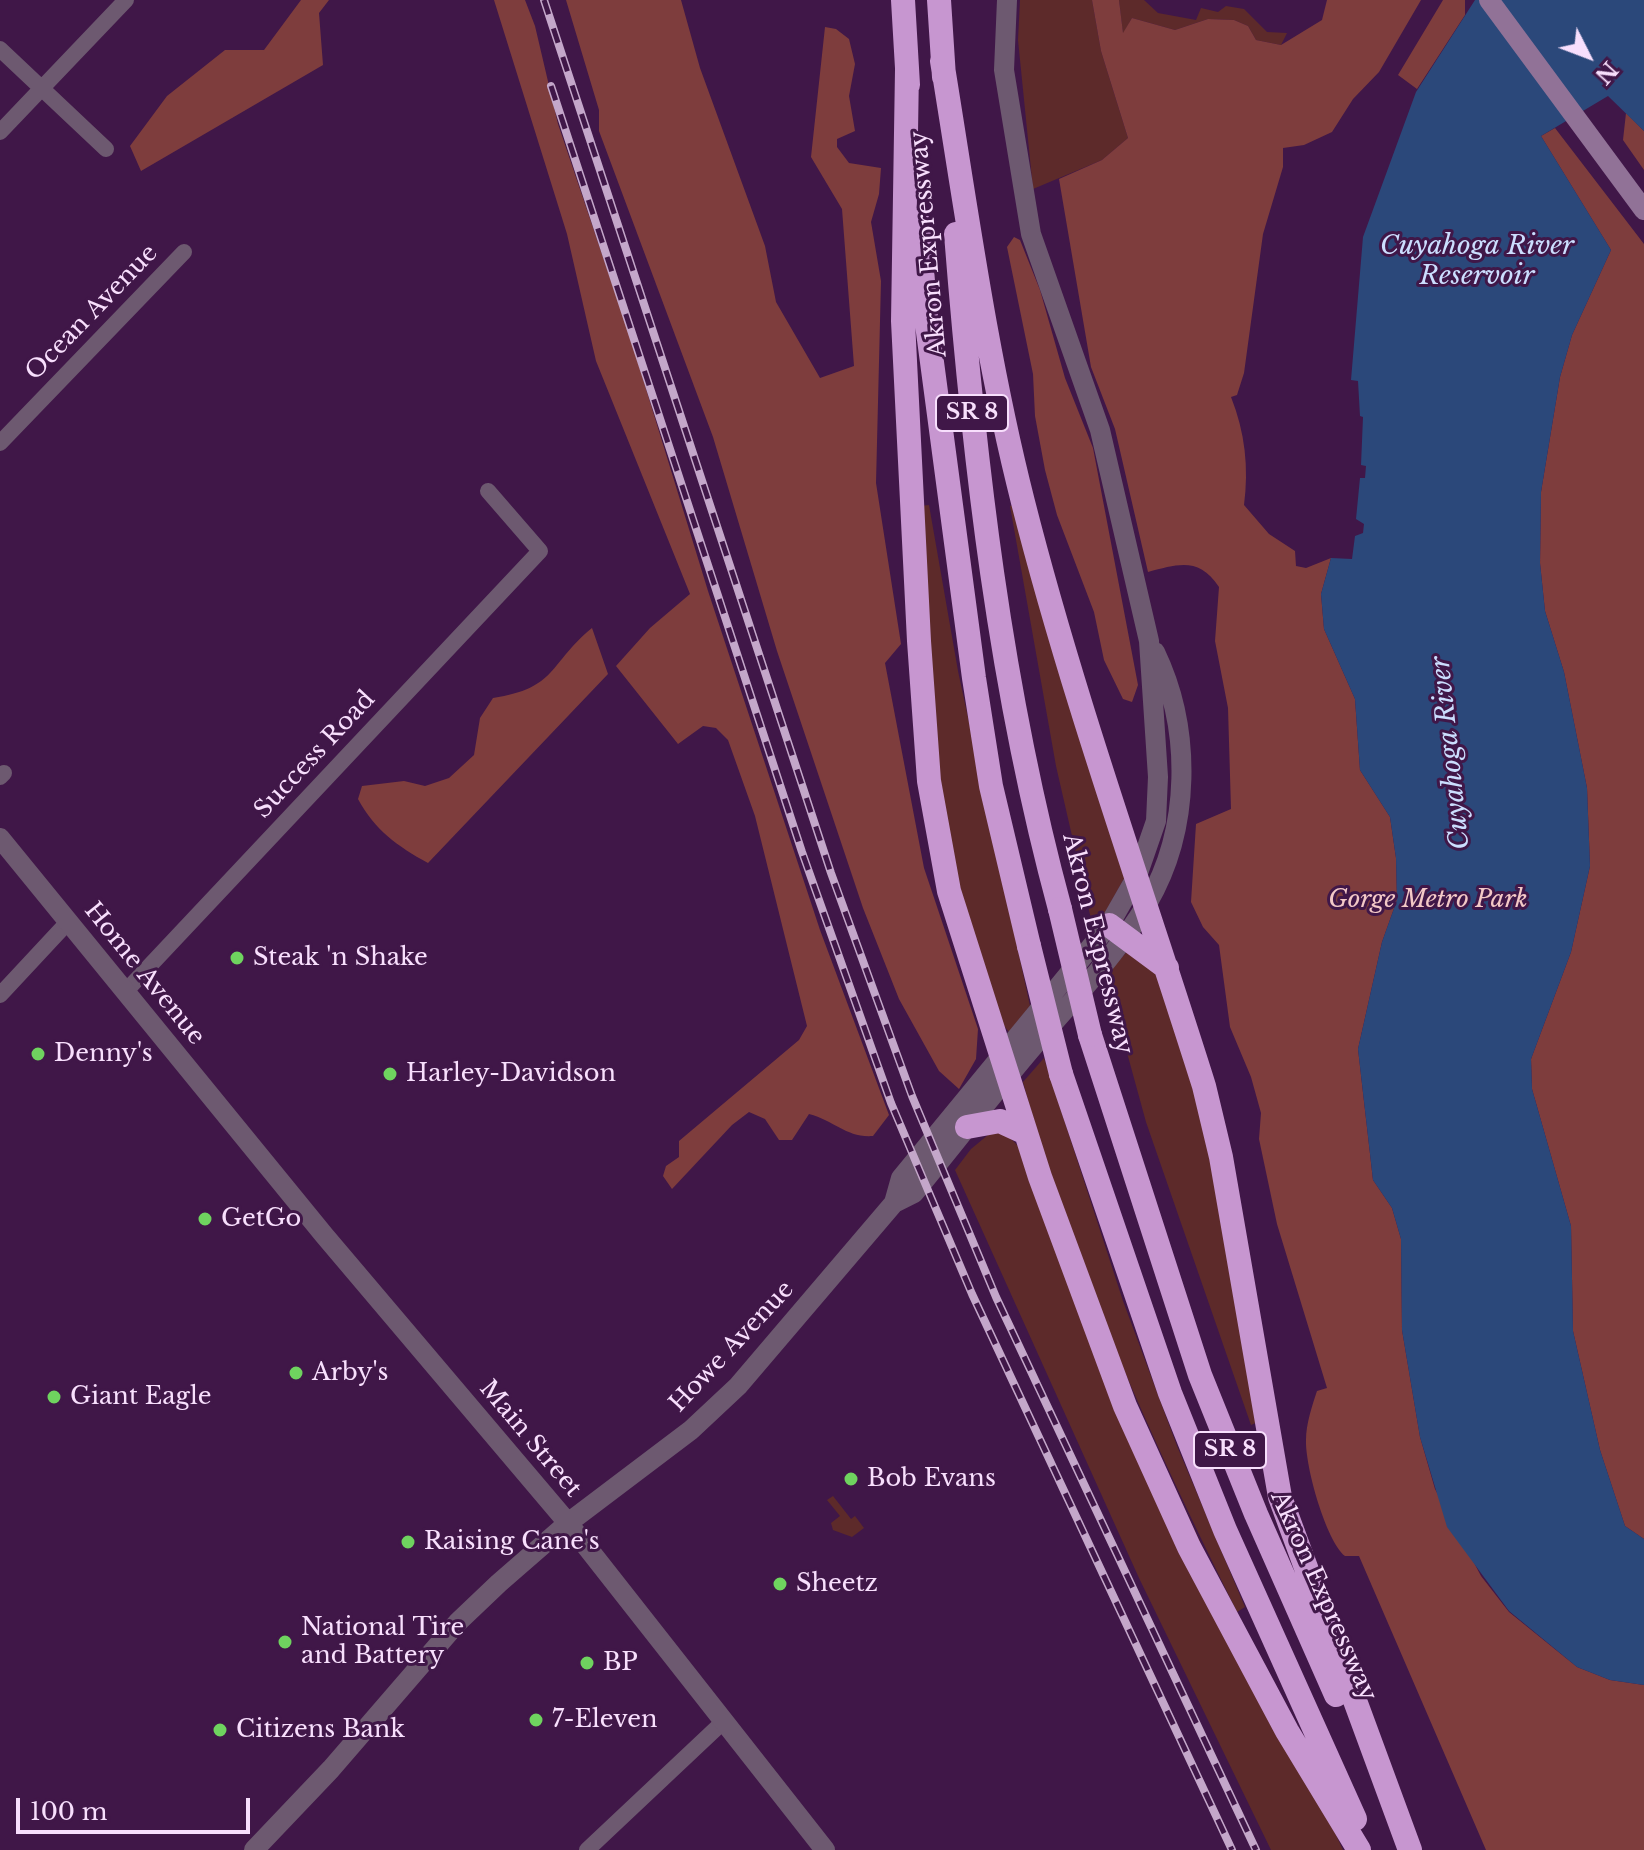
<!DOCTYPE html>
<html>
<head>
<meta charset="utf-8">
<style>
	body { margin:0 }
	#map { position:relative; width:1644px; height:1850px; overflow:hidden; background:#401748; font-family:"Libre Baskerville",serif }
	canvas { display:block }
	.north { position:absolute; left:1548px; top:16px; width:80px; height:80px; -webkit-text-stroke:6px #401748; paint-order:stroke; rotate:132deg; font-size:22px; font-weight:700; line-height:32px; text-align:center; color:#f8dffd }
	.north::after { content:''; display:block; margin:auto; width:28px; height:36px; background:#f8dffd; clip-path:polygon(50% 0,100% 100%,50% 72%,0 100%) }
	.scale { position:absolute; left:16px; top:1798px; width:234px; height:36px; box-sizing:border-box; border:4px solid #f8dffd; border-top:0; padding-left:10px; font-size:24px; line-height:28px; white-space:nowrap; color:#f8dffd; -webkit-text-stroke:6px #401748; paint-order:stroke }
</style>
</head>
<body>
<div id="map">
<canvas width="1644" height="1850"></canvas>
<div class="north">N</div>
<div class="scale">100 m</div>
</div>
<script>
const c = document.querySelector('canvas').getContext('2d');
c.lineJoin = 'round';
function paint(path, color) {
  c.fillStyle = color;
  c.fill(path, 'evenodd');
}
function strokePath(path, color, width, dash) {
  c.strokeStyle = color;
  c.lineWidth = width;
  c.lineCap = dash ? 'butt' : 'round';
  c.setLineDash(dash || []);
  c.stroke(path);
}
function write(font, color, halo, rows, align = 'center') {
  c.font = font + ' "Libre Baskerville",serif';
  c.lineWidth = 6;
  c.setLineDash([]);
  c.textBaseline = 'middle';
  c.strokeStyle = halo;
  c.fillStyle = color;
  for (const [text, x, y, turn = 0] of rows) {
    c.save();
    c.translate(x, y);
    c.rotate((+turn || 0) * Math.PI / 180);
    c.textAlign = isNaN(turn) ? turn : align;
    if (halo) c.strokeText(text, 0, 0);
    c.fillText(text, 0, 0);
    c.restore();
  }
}
paint(new Path2D(`
	M 1020,0 L 1092,0 L 1101,51 L 1128,138 L 1102,160 L 1033,189 L 1018,40 Z
	M 1119,0 L 1144,0 L 1158,13 L 1196,20 L 1201,8 L 1218,12 L 1226,6 L 1244,9 L 1267,32 L 1287,33 L 1281,45 L 1256,40 L 1248,26 L 1234,20 L 1208,19 L 1175,30 L 1132,18 L 1123,34 Z
	M 1016,504 L 1126,875 L 1094,932 L 1056,766 L 1010,506 Z
	M 929,505 L 958,671 L 1030,1006 L 1009,1032 L 1000,1021 C 967,923 939,823 932,719 C 926,648 931,577 920,506 Z
	M 1130,948 L 1158,973 L 1200,1098 L 1258,1422 L 1251,1425 L 1146,1122 L 1106,976 Z
	M 1044,1058 L 1123,1301 L 1177,1446 L 1245,1607 L 1237,1612 C 1153,1442 1071,1266 1023,1082 Z
	M 994,1130 C 1026,1139 1033,1176 1044,1205 L 1343,1850 L 1271,1850 L 1139,1578 L 955,1170 L 971,1149 Z
	M 833,1496 L 851,1519 L 855,1516 L 864,1528 L 852,1537 L 833,1530 L 831,1523 L 840,1516 L 827,1500 Z`), '#5d2a2a');
paint(new Path2D(`
	M 301,0 L 329,0 L 319,13 L 323,65 L 141,171 L 130,146 L 167,96 L 225,50 L 264,50 Z
	M 494,0 L 525,0 L 535,26 L 558,124 L 631,340 L 708,591 L 820,930 L 889,1115 L 873,1136 C 847,1138 835,1121 809,1114 L 792,1140 L 779,1140 L 765,1119 L 749,1112 L 732,1125 L 672,1189 L 663,1176 L 666,1166 L 679,1157 L 679,1141 L 799,1040 L 807,1026 L 755,816 L 728,740 L 716,728 L 703,726 L 678,744 L 616,666 L 650,628 L 690,594 L 596,361 L 567,234 Z
	M 566,0 L 681,0 L 700,68 L 765,246 L 776,302 L 820,378 L 854,366 L 842,209 L 811,157 L 825,27 L 836,29 L 849,39 L 855,64 L 849,96 L 855,131 L 837,139 L 837,147 L 849,163 L 881,168 L 879,194 L 871,222 L 881,281 L 876,483 L 901,644 L 885,663 L 924,868 L 978,1029 L 976,1059 L 959,1089 L 939,1071 L 899,999 L 863,908 L 777,651 L 713,437 L 599,131 L 599,110 Z
	M 1092,0 L 1119,0 L 1123,33 L 1132,18 L 1175,30 L 1208,19 L 1234,20 L 1248,26 L 1256,40 L 1281,45 L 1322,20 L 1327,0 L 1421,0 L 1379,72 L 1353,99 L 1332,132 L 1304,145 L 1283,148 L 1283,167 L 1263,234 L 1244,373 L 1237,395 L 1231,397 C 1245,432 1249,468 1244,505 L 1269,534 L 1295,551 L 1296,566 L 1306,568 L 1331,558 L 1321,594 L 1324,629 L 1355,699 L 1360,770 L 1390,817 L 1396,858 L 1397,900 L 1382,942 L 1358,1049 L 1373,1180 L 1392,1208 L 1401,1239 L 1402,1330 L 1420,1437 L 1435,1489 L 1481,1576 L 1509,1612 L 1577,1667 L 1610,1680 L 1644,1685 L 1644,1850 L 1486,1850 L 1359,1556 L 1345,1556 C 1326,1541 1305,1466 1306,1440 C 1306,1424 1312,1406 1317,1391 L 1327,1388 L 1277,1224 L 1259,1139 L 1261,1113 L 1251,1077 L 1230,1027 L 1219,945 L 1203,927 L 1191,902 L 1196,824 L 1231,809 L 1228,708 L 1215,641 L 1219,587 C 1199,557 1179,564 1148,572 L 1115,429 L 1091,367 L 1059,179 L 1102,160 L 1128,138 L 1101,51 Z
	M 1443,0 L 1465,0 L 1465,15 L 1417,89 L 1398,75 Z
	M 1626,113 L 1644,131 L 1644,170 L 1623,140 Z
	M 1555,128 L 1644,244 L 1644,1539 L 1625,1526 L 1600,1450 L 1573,1331 L 1571,1226 L 1532,1089 L 1531,1059 L 1571,952 L 1590,866 L 1587,788 L 1564,672 L 1545,611 L 1540,563 L 1541,492 L 1560,377 L 1572,335 L 1611,250 L 1541,136 Z
	M 1014,237 L 1020,240 L 1040,290 L 1065,378 L 1093,448 L 1138,685 L 1132,702 L 1123,699 L 1104,660 L 1094,612 L 1057,515 L 1045,470 L 1035,416 L 1033,374 L 1007,247 Z
	M 592,628 L 608,674 L 428,863 C 397,846 375,830 358,799 L 362,786 L 404,781 L 425,786 L 449,778 L 474,755 L 480,718 L 493,698 C 558,688 548,664 592,628 Z`), '#7e3d3d');
paint(new Path2D(`
	M 1475,0 L 1644,0 L 1644,131 L 1608,96 L 1541,136 L 1611,250 L 1572,335 L 1560,377 L 1541,492 L 1540,563 L 1545,611 L 1564,672 L 1587,788 L 1590,866 L 1571,952 L 1531,1059 L 1532,1089 L 1571,1226 L 1573,1331 L 1600,1450 L 1625,1526 L 1644,1539 L 1644,1685 L 1610,1680 L 1577,1667 L 1509,1611 L 1447,1527 L 1420,1437 L 1402,1330 L 1401,1239 L 1392,1208 L 1373,1180 L 1358,1049 L 1382,942 L 1397,900 L 1396,858 L 1390,817 L 1360,770 L 1355,699 L 1324,629 L 1321,594 L 1331,558 L 1352,559 L 1355,536 L 1363,533 L 1364,524 L 1356,519 L 1360,478 L 1365,478 L 1366,466 L 1361,465 L 1363,417 L 1360,416 L 1358,381 L 1351,380 L 1363,237 L 1416,92 Z`), '#2b487a');
strokePath(new Path2D(`
	M 0,49 L 106,149
	M 0,132 L 126,0
	M 0,443 L 184,252
	M 0,777 L 4,773
	M 125,992 L 540,551 L 488,491
	M 0,995 L 68,922
	M 587,1850 L 724,1721`), '#6d5970', 16);
strokePath(new Path2D(`
	M 0,838 L 324,1235 L 568,1523 L 825,1850
	M 894,1203 L 914,1193 C 955,1143 995,1091 1037,1042 C 1075,997 1117,954 1147,904 C 1191,829 1192,729 1155,652
	M 254,1850 L 331,1769 L 458,1622 L 499,1583 L 568,1523 L 691,1430 L 738,1386 L 894,1203 L 901,1178 L 1109,925 L 1137,876 L 1156,821 L 1158,777 L 1149,641 L 1100,430 L 1031,234 L 1004,70 L 1007,0`), '#6d5970', 20);
strokePath(new Path2D(`
	M 1489,0 L 1644,210`), '#917297', 20);
strokePath(new Path2D(`
	M 903,0 L 908,85
	M 939,0 L 944,77
	M 942,61 C 966,208 986,357 1023,502 C 1073,699 1143,892 1204,1086 L 1221,1157 L 1280,1497 L 1410,1850
	M 907,70 L 903,321 L 919,641 L 929,781 L 949,891 L 1040,1177 L 1125,1406 L 1189,1547 L 1287,1731 L 1359,1850
	M 918,222 L 926,317 L 974,678 L 991,786 L 1029,946
	M 956,234 C 974,461 1000,688 1060,909
	M 1109,925 L 1167,968
	M 1090,1035 L 1200,1375 L 1256,1514 L 1336,1695
	M 1061,1074 L 1170,1393 L 1225,1530 L 1355,1819
	M 967,1127 L 1000,1121 L 1026,1133`), '#c796d0', 24);
const rail = new Path2D(`
	M 544,0 L 831,873 L 912,1096 L 996,1297 L 1256,1850
	M 551,86 L 802,852 L 891,1103 L 972,1294 L 1232,1850`);
strokePath(rail, '#c4a7ca', 8);
strokePath(rail, '#401748', 5, [15]);
strokePath(new Path2D(`
	M 1060,909 L 1090,1035
	M 1029,946 L 1061,1074`), '#c796d0', 24);
for (const [x, y, r, color] of [
	[237,958,8,"#6fd35f"],
	[38,1054,8,"#6fd35f"],
	[390,1074,8,"#6fd35f"],
	[205,1219,8,"#6fd35f"],
	[296,1373,8,"#6fd35f"],
	[54,1397,8,"#6fd35f"],
	[851,1479,8,"#6fd35f"],
	[408,1542,8,"#6fd35f"],
	[780,1584,8,"#6fd35f"],
	[285,1642,8,"#6fd35f"],
	[587,1663,8,"#6fd35f"],
	[536,1720,8,"#6fd35f"],
	[220,1730,8,"#6fd35f"]
]) {
  const dot = new Path2D();
  dot.arc(x, y, r, 0, 2 * Math.PI);
  c.fillStyle = color;
  c.fill(dot);
  strokePath(dot, '#401748', 3);
}
for (const [x, y, w] of [
	[972,413,72],
	[1230,1450,72]
]) {
  const box = new Path2D();
  box.roundRect(x - w / 2, y - 18, w, 36, 6);
  c.fillStyle = '#401748';
  c.fill(box);
  strokePath(box, '#f8dffd', 2);
}
write('bold 22px', '#f8dffd', null, [
	["SR 8",972,413],
	["SR 8",1230,1450]
]);
write('24px', '#f8dffd', '#401748', [
	["Akron Expressway",929,244,-95],
	["Ocean Avenue",92,313,-46],
	["Success Road",315,755,-47],
	["Akron Expressway",1097,944,76],
	["Home Avenue",144,974,51],
	["Howe Avenue",732,1347,-47],
	["Main Street",530,1439,50],
	["Akron Expressway",1323,1596,66]
]);
write('italic 24px', '#f3c9c7', '#401748', [
	["Gorge Metro Park",1428,900]
]);
write('24px', '#f8dffd', '#401748', [
	["Steak 'n Shake",253,958],
	["Denny's",54,1054],
	["Harley-Davidson",406,1074],
	["GetGo",221,1219],
	["Arby's",312,1373],
	["Giant Eagle",70,1397],
	["Bob Evans",867,1479],
	["Raising Cane's",424,1542],
	["Sheetz",796,1584],
	["National Tire",301,1628],
	["and Battery",301,1656],
	["BP",603,1663],
	["7-Eleven",552,1720],
	["Citizens Bank",236,1730]
], 'left');
write('italic 26px', '#cbdefe', '#401748', [
	["Cuyahoga River",1477,247],
	["Reservoir",1477,277],
	["Cuyahoga River",1451,753,-96]
]);
</script>
</body>
</html>
